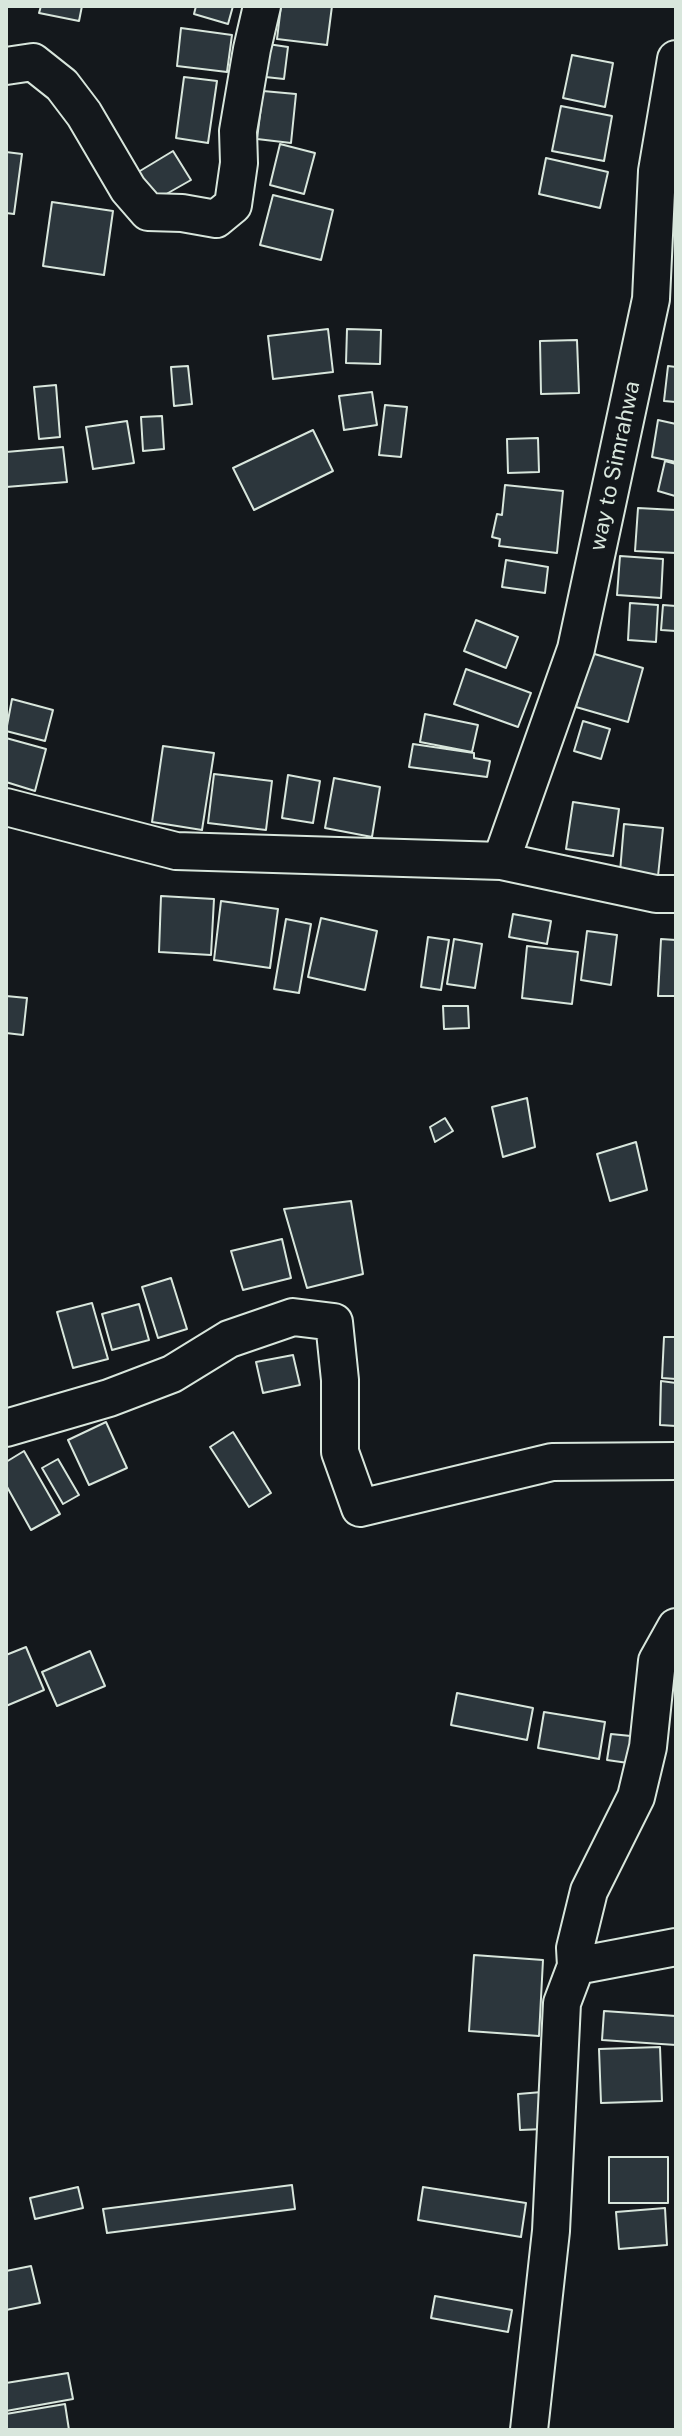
<!DOCTYPE html>
<html>
<head>
<meta charset="utf-8">
<style>
	body { margin:0 }
	#map { position:relative; width:682px; height:2436px; overflow:hidden; background:#14181c; font-family:"Public Sans",sans-serif }
	canvas { display:block }
	.frame { position:absolute; inset:0; border:8px solid #d8e6dc; pointer-events:none }
</style>
</head>
<body>
<div id="map">
<canvas width="682" height="2436"></canvas>
<div class="frame"></div>
</div>
<script>
const c = document.querySelector('canvas').getContext('2d');
c.lineJoin = 'round';
function paint(path, color) {
  c.fillStyle = color;
  c.fill(path, 'evenodd');
}
function strokePath(path, color, width, dash) {
  c.strokeStyle = color;
  c.lineWidth = width;
  c.lineCap = dash ? 'butt' : 'round';
  c.setLineDash(dash || []);
  c.stroke(path);
}
function write(font, color, halo, rows, align = 'center') {
  c.font = font + ' "Public Sans",sans-serif';
  c.lineWidth = 6;
  c.setLineDash([]);
  c.textBaseline = 'middle';
  c.strokeStyle = halo;
  c.fillStyle = color;
  for (const [text, x, y, turn = 0] of rows) {
    c.save();
    c.translate(x, y);
    c.rotate((+turn || 0) * Math.PI / 180);
    c.textAlign = isNaN(turn) ? turn : align;
    if (halo) c.strokeText(text, 0, 0);
    c.fillText(text, 0, 0);
    c.restore();
  }
}
const building = new Path2D(`
	M 41,6 L 82,6 L 79,21 L 39,13 Z
	M 196,6 L 233,6 L 228,24 L 194,14 Z
	M 281,6 L 332,6 L 327,45 L 277,39 Z
	M 181,28 L 232,35 L 227,72 L 177,66 Z
	M 261,43 L 288,47 L 284,79 L 256,76 Z
	M 572,55 L 613,63 L 605,107 L 563,98 Z
	M 184,77 L 217,81 L 208,143 L 176,138 Z
	M 263,91 L 296,94 L 291,143 L 257,139 Z
	M 561,106 L 612,116 L 604,161 L 552,151 Z
	M 280,144 L 315,153 L 304,194 L 270,185 Z
	M 173,151 L 191,180 L 147,205 L 130,177 Z
	M 6,152 L 22,154 L 14,214 L 6,213 Z
	M 546,158 L 608,172 L 600,208 L 539,194 Z
	M 273,195 L 333,210 L 321,260 L 260,245 Z
	M 52,202 L 113,211 L 104,275 L 43,266 Z
	M 328,329 L 333,372 L 273,379 L 268,336 Z
	M 347,329 L 381,330 L 380,364 L 346,363 Z
	M 577,340 L 579,393 L 541,394 L 540,341 Z
	M 188,366 L 192,404 L 174,406 L 171,367 Z
	M 668,366 L 676,367 L 676,402 L 664,401 Z
	M 56,385 L 60,437 L 39,439 L 34,387 Z
	M 372,392 L 377,425 L 344,430 L 339,396 Z
	M 385,405 L 407,407 L 401,457 L 379,455 Z
	M 162,416 L 164,449 L 143,451 L 141,417 Z
	M 658,420 L 676,424 L 676,462 L 652,457 Z
	M 127,421 L 134,463 L 93,469 L 86,427 Z
	M 313,430 L 333,471 L 254,510 L 233,468 Z
	M 538,438 L 539,472 L 508,473 L 507,439 Z
	M 63,447 L 67,482 L 6,487 L 6,452 Z
	M 665,461 L 676,464 L 675,496 L 658,491 Z
	M 505,485 L 563,491 L 557,553 L 499,546 L 500,539 L 492,537 L 497,514 L 502,515 Z
	M 638,508 L 676,510 L 676,553 L 635,551 Z
	M 620,556 L 663,559 L 661,598 L 617,595 Z
	M 506,560 L 548,567 L 545,593 L 502,587 Z
	M 630,603 L 658,605 L 656,642 L 628,640 Z
	M 663,605 L 676,606 L 676,631 L 661,630 Z
	M 476,620 L 518,637 L 506,668 L 464,651 Z
	M 591,653 L 643,668 L 628,722 L 576,707 Z
	M 466,669 L 531,693 L 518,727 L 454,704 Z
	M 12,699 L 53,710 L 45,741 L 6,731 Z
	M 425,714 L 478,725 L 472,752 L 420,742 Z
	M 583,721 L 610,729 L 601,759 L 574,751 Z
	M 6,738 L 46,749 L 35,791 L 6,782 Z
	M 413,744 L 474,753 L 474,758 L 490,761 L 487,777 L 409,767 Z
	M 163,746 L 214,753 L 202,830 L 152,822 Z
	M 214,774 L 272,781 L 266,830 L 208,823 Z
	M 288,775 L 320,781 L 313,823 L 282,818 Z
	M 334,778 L 380,787 L 372,837 L 325,828 Z
	M 573,802 L 619,809 L 613,856 L 566,849 Z
	M 624,824 L 663,828 L 658,876 L 620,872 Z
	M 161,896 L 214,899 L 211,955 L 159,952 Z
	M 221,901 L 278,909 L 270,968 L 214,960 Z
	M 513,914 L 551,921 L 547,944 L 509,937 Z
	M 321,918 L 377,931 L 365,990 L 308,977 Z
	M 286,919 L 311,924 L 299,993 L 274,989 Z
	M 587,931 L 617,935 L 611,985 L 581,980 Z
	M 428,937 L 449,940 L 441,990 L 421,987 Z
	M 454,939 L 482,944 L 475,988 L 447,984 Z
	M 661,939 L 676,940 L 676,996 L 658,996 Z
	M 527,946 L 578,952 L 572,1004 L 522,998 Z
	M 6,996 L 27,998 L 23,1035 L 6,1033 Z
	M 443,1006 L 468,1006 L 469,1028 L 444,1029 Z
	M 527,1098 L 535,1147 L 503,1157 L 492,1107 Z
	M 445,1118 L 453,1131 L 435,1142 L 430,1127 Z
	M 636,1142 L 647,1190 L 610,1201 L 597,1154 Z
	M 351,1201 L 363,1274 L 307,1288 L 284,1209 Z
	M 282,1239 L 291,1278 L 243,1290 L 231,1251 Z
	M 171,1278 L 187,1329 L 158,1338 L 142,1287 Z
	M 92,1303 L 108,1359 L 73,1368 L 57,1312 Z
	M 139,1304 L 149,1340 L 112,1350 L 102,1314 Z
	M 664,1337 L 676,1337 L 676,1379 L 662,1378 Z
	M 293,1355 L 300,1385 L 263,1393 L 256,1362 Z
	M 661,1381 L 676,1383 L 676,1426 L 660,1425 Z
	M 106,1422 L 127,1468 L 89,1485 L 68,1440 Z
	M 233,1432 L 271,1493 L 249,1507 L 210,1447 Z
	M 24,1451 L 60,1514 L 31,1530 L 6,1485 L 6,1462 Z
	M 58,1459 L 79,1495 L 63,1504 L 42,1468 Z
	M 26,1647 L 44,1690 L 6,1706 L 6,1655 Z
	M 90,1651 L 105,1686 L 57,1706 L 42,1672 Z
	M 457,1693 L 533,1708 L 527,1740 L 451,1725 Z
	M 544,1712 L 605,1722 L 599,1759 L 538,1748 Z
	M 611,1734 L 631,1736 L 628,1763 L 607,1760 Z
	M 474,1955 L 543,1960 L 539,2036 L 469,2031 Z
	M 604,2011 L 676,2016 L 676,2045 L 602,2040 Z
	M 660,2047 L 662,2101 L 601,2103 L 599,2049 Z
	M 542,2092 L 544,2129 L 520,2130 L 518,2094 Z
	M 609,2157 L 668,2157 L 668,2203 L 609,2203 Z
	M 292,2185 L 295,2209 L 107,2233 L 103,2209 Z
	M 78,2187 L 83,2208 L 35,2219 L 30,2198 Z
	M 423,2187 L 526,2203 L 521,2237 L 418,2220 Z
	M 665,2208 L 667,2245 L 619,2249 L 616,2212 Z
	M 31,2266 L 40,2303 L 6,2310 L 6,2271 Z
	M 435,2296 L 512,2310 L 508,2332 L 431,2318 Z
	M 68,2373 L 73,2399 L 6,2411 L 6,2383 Z
	M 65,2404 L 69,2430 L 6,2430 L 6,2414 Z`);
paint(building, '#2c363c');
strokePath(building, '#d8e6dc', 2);
const street = new Path2D(`
	M 6,66 L 33,62 L 62,85 L 84,114 L 128,189 L 148,212 L 182,213 L 216,219 L 233,205 L 239,163 L 238,131 L 252,49 L 262,6
	M 6,807 L 176,851 L 501,861 L 656,894 L 676,894
	M 501,861 L 576,649 L 651,299 L 657,171 L 676,59
	M 6,1428 L 109,1398 L 172,1374 L 229,1339 L 293,1317 L 334,1322 L 340,1380 L 340,1452 L 360,1508 L 552,1462 L 676,1461
	M 576,1966 L 676,1947
	M 529,2430 L 551,2231 L 562,2003 L 576,1966 L 575,1948 L 589,1891 L 636,1797 L 648,1747 L 657,1661 L 676,1627`);
strokePath(street, '#d8e6dc', 40);
strokePath(street, '#14181c', 36);
write('22px', '#d8e6dc', '#14181c', [
	["way to Simrahwa",615,466,-78]
]);
</script>
</body>
</html>
